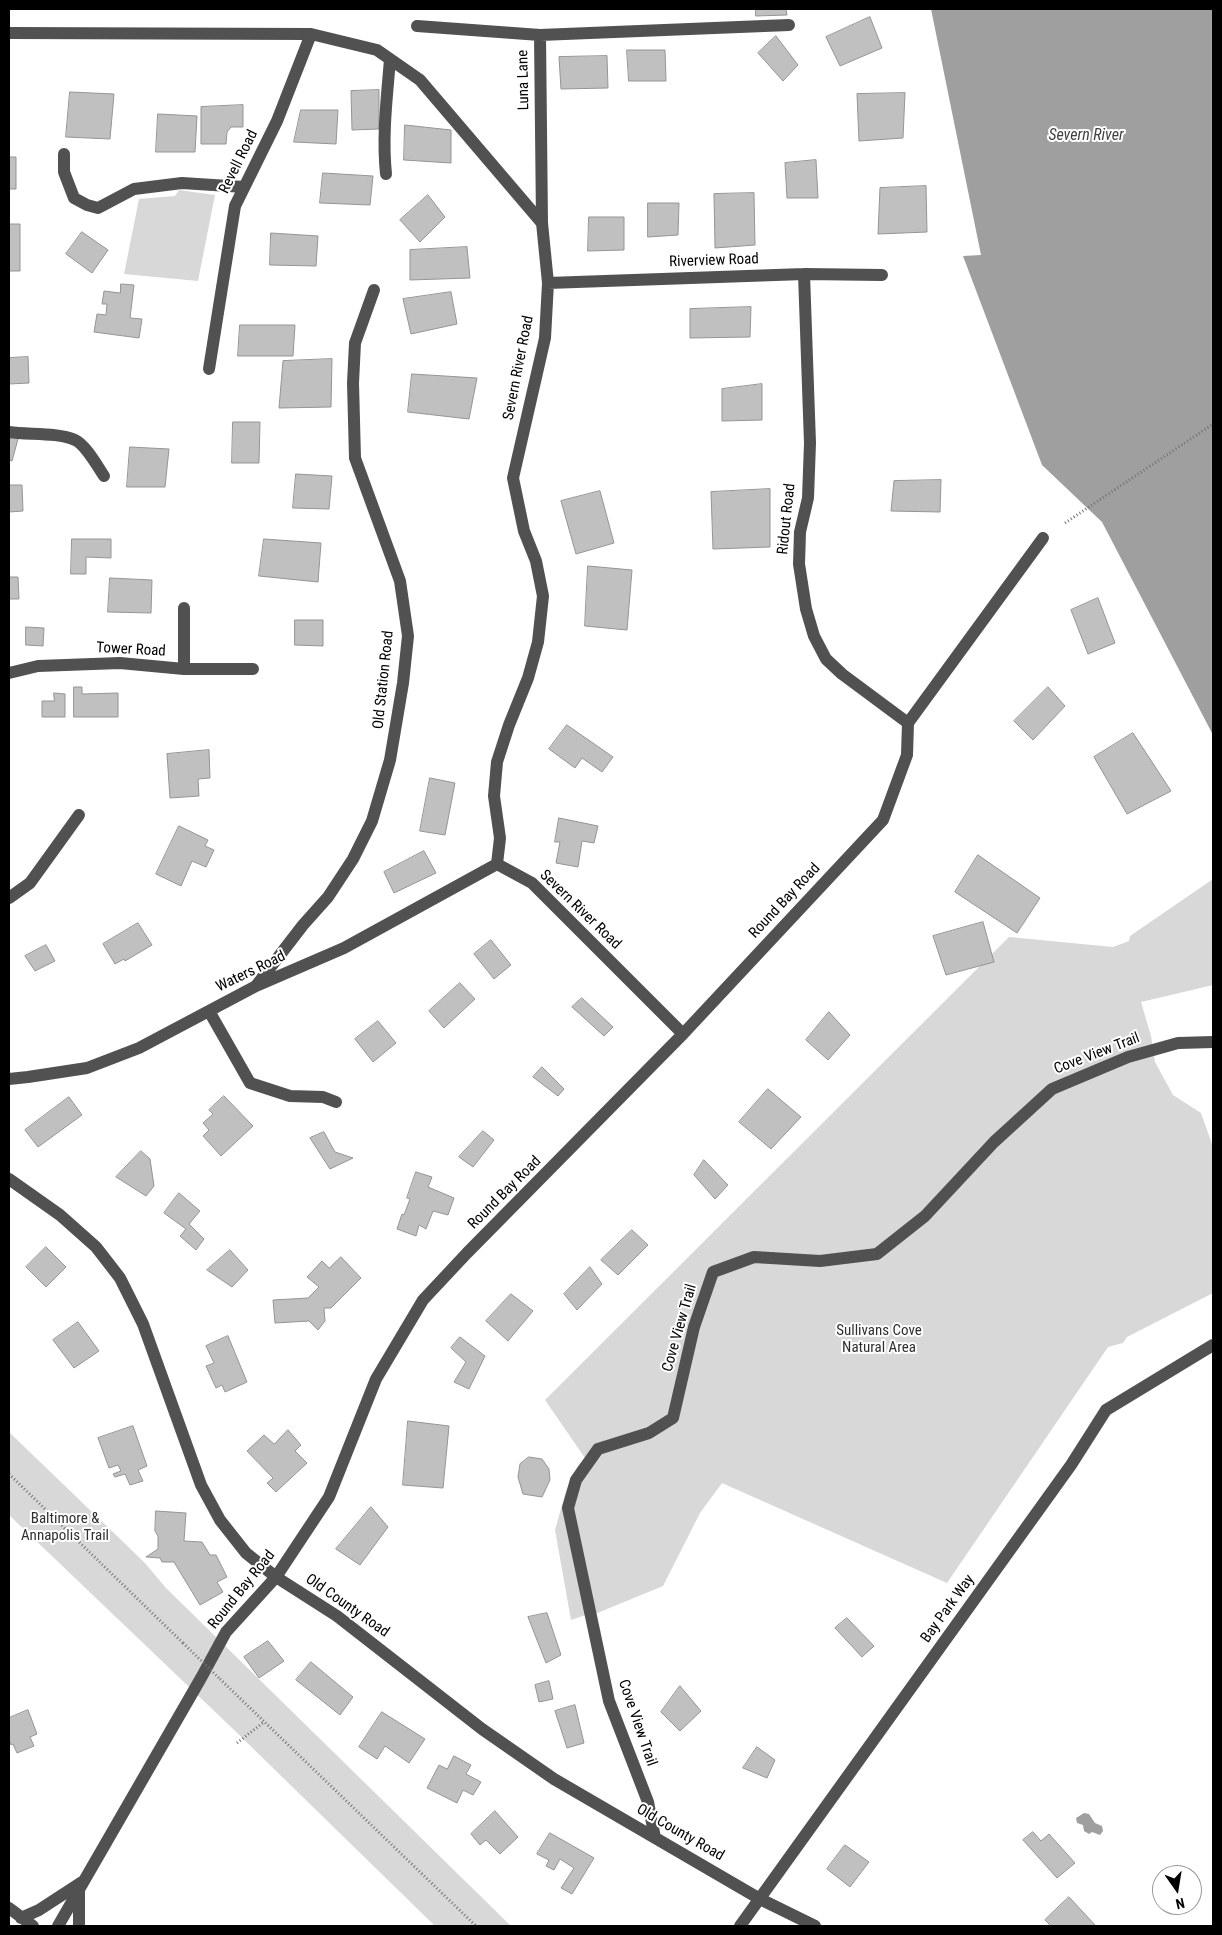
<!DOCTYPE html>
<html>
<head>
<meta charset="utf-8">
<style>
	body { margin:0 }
	#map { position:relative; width:1222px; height:1935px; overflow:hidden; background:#fff; font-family:"Roboto Condensed",sans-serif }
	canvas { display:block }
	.frame { position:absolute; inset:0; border:10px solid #000; pointer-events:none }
	.north { position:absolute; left:1152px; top:1865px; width:50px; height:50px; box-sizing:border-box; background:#fff; border:1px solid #999; border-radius:50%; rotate:167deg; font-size:14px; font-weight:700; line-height:20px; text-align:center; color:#000 }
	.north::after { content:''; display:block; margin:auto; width:18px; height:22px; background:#000; clip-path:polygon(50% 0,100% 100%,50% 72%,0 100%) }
</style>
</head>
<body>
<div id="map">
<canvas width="1222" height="1935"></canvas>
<div class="frame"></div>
<div class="north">N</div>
</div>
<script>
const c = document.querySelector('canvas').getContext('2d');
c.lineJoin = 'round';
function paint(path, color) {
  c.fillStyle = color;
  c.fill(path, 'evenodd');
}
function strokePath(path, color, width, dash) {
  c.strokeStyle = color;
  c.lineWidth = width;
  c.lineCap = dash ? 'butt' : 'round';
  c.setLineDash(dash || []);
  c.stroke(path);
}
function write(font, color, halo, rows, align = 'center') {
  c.font = font + ' "Roboto Condensed",sans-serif';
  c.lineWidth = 4;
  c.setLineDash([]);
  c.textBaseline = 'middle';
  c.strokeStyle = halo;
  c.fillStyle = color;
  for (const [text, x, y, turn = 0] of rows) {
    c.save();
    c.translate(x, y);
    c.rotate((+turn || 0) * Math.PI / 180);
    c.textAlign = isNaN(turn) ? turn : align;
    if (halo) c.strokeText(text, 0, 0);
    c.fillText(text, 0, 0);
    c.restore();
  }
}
paint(new Path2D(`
	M 179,190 L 215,195 L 198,281 L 124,274 L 139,199 L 175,196 Z
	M 1213,879 L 1213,985 L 1141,1002 L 1151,1036 L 1155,1062 L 1173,1095 L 1201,1113 L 1213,1147 L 1213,1293 L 1127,1337 L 1123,1343 L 1108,1347 L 947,1583 L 722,1483 L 700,1513 L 663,1586 L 595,1614 L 594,1612 L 571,1620 L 555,1530 L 566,1491 L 577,1467 L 585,1458 L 545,1400 L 1009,937 L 1113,947 L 1129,941 L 1130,936 Z
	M 9,1432 L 145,1563 L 166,1588 L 511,1926 L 435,1926 L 232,1728 L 9,1515 Z`), '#d8d8d8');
paint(new Path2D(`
	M 931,9 L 1213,9 L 1213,735 L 1102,522 L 1042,465 L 963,256 L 981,255 Z
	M 1084,1813 L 1089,1814 L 1095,1823 L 1102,1826 L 1103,1831 L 1100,1835 L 1092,1832 L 1089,1834 L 1084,1831 L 1083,1825 L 1077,1823 L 1076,1818 Z`), '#9f9f9f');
const building = new Path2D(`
	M 756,9 L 786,9 L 787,15 L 756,16 Z
	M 870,17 L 882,48 L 840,66 L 826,37 Z
	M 776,36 L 798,65 L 783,81 L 758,53 Z
	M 627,50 L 665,50 L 666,81 L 629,81 Z
	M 607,56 L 608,88 L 561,89 L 559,57 Z
	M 379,90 L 379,129 L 352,130 L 351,91 Z
	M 70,92 L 114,94 L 110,139 L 66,137 Z
	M 905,93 L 903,138 L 859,141 L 857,94 Z
	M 243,105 L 243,127 L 231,127 L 227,132 L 226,144 L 201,144 L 201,107 Z
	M 301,110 L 338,110 L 336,144 L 294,142 Z
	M 158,114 L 197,116 L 195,152 L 156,152 Z
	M 405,125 L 451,130 L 451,163 L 404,160 Z
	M 9,157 L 16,157 L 16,189 L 9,189 Z
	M 816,160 L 818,198 L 787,198 L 785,163 Z
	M 323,173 L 373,176 L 370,205 L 320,203 Z
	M 926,186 L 927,232 L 878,234 L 880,188 Z
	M 754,193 L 755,245 L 715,248 L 714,194 Z
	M 428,195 L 445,217 L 420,242 L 400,220 Z
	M 648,203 L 679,203 L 678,235 L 648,237 Z
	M 589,217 L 624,217 L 624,250 L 588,251 Z
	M 9,224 L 20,224 L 20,271 L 9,271 Z
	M 82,232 L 108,250 L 92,273 L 66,254 Z
	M 271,233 L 318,236 L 316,266 L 270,265 Z
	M 467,247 L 470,278 L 410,280 L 410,250 Z
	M 121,284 L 134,285 L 130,318 L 142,319 L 139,338 L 94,332 L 97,314 L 106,315 L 107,304 L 102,304 L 104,291 L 120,293 Z
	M 451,292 L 457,324 L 411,334 L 403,299 Z
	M 751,307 L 750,337 L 690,338 L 690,309 Z
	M 240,325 L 295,325 L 293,356 L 238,356 Z
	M 28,357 L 29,383 L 9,384 L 9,358 Z
	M 332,359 L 331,407 L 279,408 L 283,361 Z
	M 412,374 L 477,378 L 469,419 L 408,412 Z
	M 762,384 L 762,420 L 722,421 L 722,389 Z
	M 233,422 L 260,422 L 259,463 L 232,463 Z
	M 9,436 L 18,439 L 12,461 L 9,460 Z
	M 130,447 L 169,449 L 165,487 L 127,487 Z
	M 296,474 L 332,476 L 329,509 L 293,508 Z
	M 941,480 L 940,512 L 891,511 L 894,481 Z
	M 9,485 L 22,485 L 23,511 L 9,512 Z
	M 770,489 L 770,547 L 713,549 L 711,492 Z
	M 600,491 L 614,543 L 576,554 L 561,501 Z
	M 72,539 L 111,539 L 111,558 L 86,557 L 86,574 L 71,574 Z
	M 264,539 L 321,543 L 318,582 L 259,576 Z
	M 588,566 L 632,570 L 627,630 L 585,626 Z
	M 9,577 L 18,577 L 19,599 L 9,599 Z
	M 110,578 L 152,580 L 151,613 L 108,612 Z
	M 1098,598 L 1115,643 L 1088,654 L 1071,610 Z
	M 295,620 L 323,620 L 323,646 L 295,645 Z
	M 26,627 L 44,628 L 43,646 L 26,645 Z
	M 74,687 L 82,687 L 82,694 L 118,693 L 118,717 L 74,717 Z
	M 1048,687 L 1065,706 L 1033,740 L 1014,721 Z
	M 54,693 L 65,694 L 65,717 L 42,717 L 42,701 L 54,701 Z
	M 567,725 L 613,757 L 602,772 L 582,758 L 575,768 L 549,749 Z
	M 1133,733 L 1171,791 L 1127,814 L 1094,757 Z
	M 209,750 L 210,778 L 198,779 L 199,796 L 170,798 L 167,754 Z
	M 430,778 L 455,783 L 445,835 L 420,831 Z
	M 559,818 L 598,826 L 594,843 L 582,841 L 578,867 L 556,863 L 560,842 L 555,842 Z
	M 179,826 L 208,840 L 205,846 L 214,850 L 206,867 L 192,861 L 181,886 L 156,874 Z
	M 424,851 L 436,873 L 394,893 L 384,872 Z
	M 978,855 L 1040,898 L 1017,933 L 955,892 Z
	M 983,922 L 994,962 L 946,975 L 933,936 Z
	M 138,923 L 152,945 L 125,961 L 124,959 L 115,964 L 103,944 Z
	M 491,940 L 511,965 L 494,979 L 474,954 Z
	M 46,945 L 55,961 L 35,971 L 25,956 Z
	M 460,983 L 475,999 L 444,1028 L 429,1011 Z
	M 582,998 L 613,1027 L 604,1036 L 572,1007 Z
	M 829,1012 L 850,1035 L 828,1060 L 806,1040 Z
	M 378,1021 L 396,1043 L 373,1062 L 355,1039 Z
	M 542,1067 L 564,1089 L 558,1096 L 533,1077 Z
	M 768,1089 L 801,1117 L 771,1149 L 739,1122 Z
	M 224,1096 L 253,1126 L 221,1156 L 203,1136 L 209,1130 L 203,1123 L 213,1114 L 209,1110 Z
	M 69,1097 L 82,1115 L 38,1147 L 25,1130 Z
	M 483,1131 L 494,1140 L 473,1167 L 459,1157 Z
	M 324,1132 L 335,1152 L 353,1158 L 330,1169 L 310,1138 Z
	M 141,1151 L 150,1159 L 154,1186 L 146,1196 L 116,1177 Z
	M 704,1160 L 728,1185 L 715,1199 L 694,1175 Z
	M 416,1172 L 432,1177 L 428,1187 L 454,1198 L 448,1215 L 433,1211 L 426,1229 L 419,1225 L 416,1236 L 397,1229 L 402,1214 L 404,1215 L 410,1199 L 407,1198 Z
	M 179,1193 L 200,1211 L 189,1224 L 204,1239 L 196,1250 L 180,1236 L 186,1229 L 164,1213 Z
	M 632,1230 L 648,1245 L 618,1275 L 601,1260 Z
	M 46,1247 L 66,1267 L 46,1287 L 26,1267 Z
	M 230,1250 L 248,1270 L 232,1287 L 207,1270 Z
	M 341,1257 L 361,1278 L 331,1308 L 324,1308 L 325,1321 L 318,1330 L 309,1321 L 275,1323 L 273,1300 L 308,1298 L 319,1287 L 307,1277 L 322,1261 L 329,1268 Z
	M 590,1267 L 602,1284 L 577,1310 L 564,1294 Z
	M 511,1294 L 533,1311 L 508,1341 L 486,1321 Z
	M 78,1322 L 99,1351 L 74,1368 L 53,1340 Z
	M 228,1336 L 247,1382 L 225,1392 L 222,1385 L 216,1388 L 206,1366 L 214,1363 L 206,1346 Z
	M 460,1337 L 485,1356 L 469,1389 L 454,1382 L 466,1362 L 451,1348 Z
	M 408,1421 L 449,1426 L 443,1488 L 403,1485 Z
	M 133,1426 L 147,1466 L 138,1470 L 143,1481 L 130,1485 L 125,1474 L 115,1477 L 113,1474 L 121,1471 L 118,1465 L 109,1468 L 98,1438 Z
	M 288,1430 L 301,1445 L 295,1451 L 307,1463 L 276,1492 L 267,1483 L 273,1478 L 247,1451 L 264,1435 L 274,1444 Z
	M 529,1457 L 542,1459 L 549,1469 L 550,1480 L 542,1497 L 523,1494 L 518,1477 L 520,1464 Z
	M 371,1507 L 388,1527 L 360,1565 L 336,1549 Z
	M 156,1511 L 186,1513 L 184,1541 L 202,1542 L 210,1555 L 216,1555 L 227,1577 L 217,1582 L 223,1592 L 200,1605 L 174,1562 L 162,1562 L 160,1558 L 146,1557 L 158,1549 L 158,1536 L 155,1531 Z
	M 547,1613 L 561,1655 L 546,1663 L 528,1617 Z
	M 847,1618 L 874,1646 L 862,1657 L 835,1628 Z
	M 268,1641 L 284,1661 L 259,1678 L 244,1657 Z
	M 311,1662 L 353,1697 L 340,1715 L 296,1680 Z
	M 549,1681 L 553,1699 L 539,1702 L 535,1685 Z
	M 680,1686 L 701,1711 L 680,1731 L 661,1712 Z
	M 575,1705 L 584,1743 L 567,1748 L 555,1711 Z
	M 28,1710 L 37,1734 L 30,1737 L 34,1746 L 17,1753 L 13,1744 L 11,1745 L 9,1739 L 9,1718 Z
	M 382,1712 L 425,1739 L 409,1763 L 385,1746 L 377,1759 L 359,1747 Z
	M 757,1747 L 775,1760 L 767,1778 L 743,1768 Z
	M 454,1756 L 471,1765 L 466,1774 L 481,1782 L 473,1795 L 463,1790 L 457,1803 L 427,1788 L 439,1765 L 447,1769 Z
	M 495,1811 L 518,1837 L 500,1854 L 486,1840 L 480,1845 L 471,1834 Z
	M 1033,1832 L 1041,1841 L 1049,1834 L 1075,1863 L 1057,1878 L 1023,1840 Z
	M 550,1833 L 594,1858 L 572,1894 L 561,1888 L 574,1868 L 560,1859 L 554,1870 L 546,1866 L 549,1860 L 537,1854 Z
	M 845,1845 L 869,1862 L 850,1887 L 827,1869 Z
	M 1069,1897 L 1096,1926 L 1051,1926 L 1045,1920 Z`);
paint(building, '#c0c0c0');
strokePath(building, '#959595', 1);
strokePath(new Path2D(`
	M 1065,523 L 1213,424
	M 9,1474 L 183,1643
	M 220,1679 L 476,1926
	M 237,1743 L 264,1722`), '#737373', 3, [1, 2.5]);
strokePath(new Path2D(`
	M 417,26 L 540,35 L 789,25
	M 9,33 L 311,34 L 377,50 L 420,80 L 542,223
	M 540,35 L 542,223 L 548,283 L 545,338 L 513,478 L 524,531 L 536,561 L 543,596 L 538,642 L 528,678 L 509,725 L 497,762 L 494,796 L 500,838 L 497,864 L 532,883 L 683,1034
	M 64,154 L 64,172 L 74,198 L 87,205 L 98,208 L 134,189 L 182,183 L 244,187
	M 386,174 C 382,135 387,98 390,59
	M 804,274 L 810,443 L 808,498 L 800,532 L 799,564 L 806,609 L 814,636 L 826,659 L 842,674 L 908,723
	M 548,283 L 804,274 L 882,275
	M 209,369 L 235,206 L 277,121 L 311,34
	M 9,432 C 28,435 57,432 75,440 C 85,444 98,467 104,476
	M 184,669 L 184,608
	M 9,673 L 38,666 L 120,663 L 184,669 L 253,669
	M 9,898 L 30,883 L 79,815
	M 256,986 L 303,925 L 328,897 L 353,859 L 372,821 L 390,760 L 403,683 L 408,636 L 400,581 L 355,458 L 353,383 L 355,343 L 374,290
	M 209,1011 L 250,1083 L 290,1096 L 323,1097 L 336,1102
	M 9,1079 L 28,1077 L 87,1068 L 139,1048 L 256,986 L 344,948 L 497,864
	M 9,1179 L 60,1215 L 96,1247 L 120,1278 L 143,1324 L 201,1485 L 220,1520 L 246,1553 L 276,1577 L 337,1616 L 482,1729 L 554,1779 L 760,1899 L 815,1926
	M 655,1838 L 648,1802 L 609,1701 L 568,1508 L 576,1480 L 598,1449 L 649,1433 L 673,1418 L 694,1327 L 713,1272 L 754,1257 L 820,1261 L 877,1254 L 925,1216 L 994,1142 L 1052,1089 L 1128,1057 L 1178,1043 L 1213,1042
	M 9,1908 L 33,1926
	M 21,1918 L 39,1910 L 82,1882
	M 58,1926 L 201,1678 L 226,1632 L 276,1577 L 329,1497 L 376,1379 L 423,1300 L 467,1253 L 683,1034 L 883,820 L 907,755 L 908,723 L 1043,538
	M 79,1926 L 79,1891
	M 740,1926 L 1071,1465 L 1106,1410 L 1213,1345`), '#515151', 12);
strokePath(new Path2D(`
	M 183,1643 L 220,1679`), '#737373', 3, [1, 2.5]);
write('15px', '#000', '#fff', [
	["Luna Lane",524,80,-91],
	["Revell Road",239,162,-64],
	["Riverview Road",714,261,-2],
	["Severn River Road",519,368,-79],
	["Ridout Road",787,519,-84],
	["Tower Road",131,650,3],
	["Old Station Road",384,680,-84],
	["Round Bay Road",785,901,-47],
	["Severn River Road",580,910,44],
	["Waters Road",251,972,-26],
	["Cove View Trail",1097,1054,-21],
	["Round Bay Road",505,1193,-45],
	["Cove View Trail",680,1328,-74],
	["Round Bay Road",242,1590,-51],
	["Old County Road",347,1606,35],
	["Bay Park Way",948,1609,-54],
	["Cove View Trail",637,1723,71],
	["Old County Road",680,1833,30]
]);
write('15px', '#2f2f2f', '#fff', [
	["Sullivans Cove",879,1331],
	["Natural Area",879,1348],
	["Baltimore &",65,1519],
	["Annapolis Trail",65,1536]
]);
write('italic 16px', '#404040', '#fff', [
	["Severn River",1086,136]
]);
</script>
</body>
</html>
